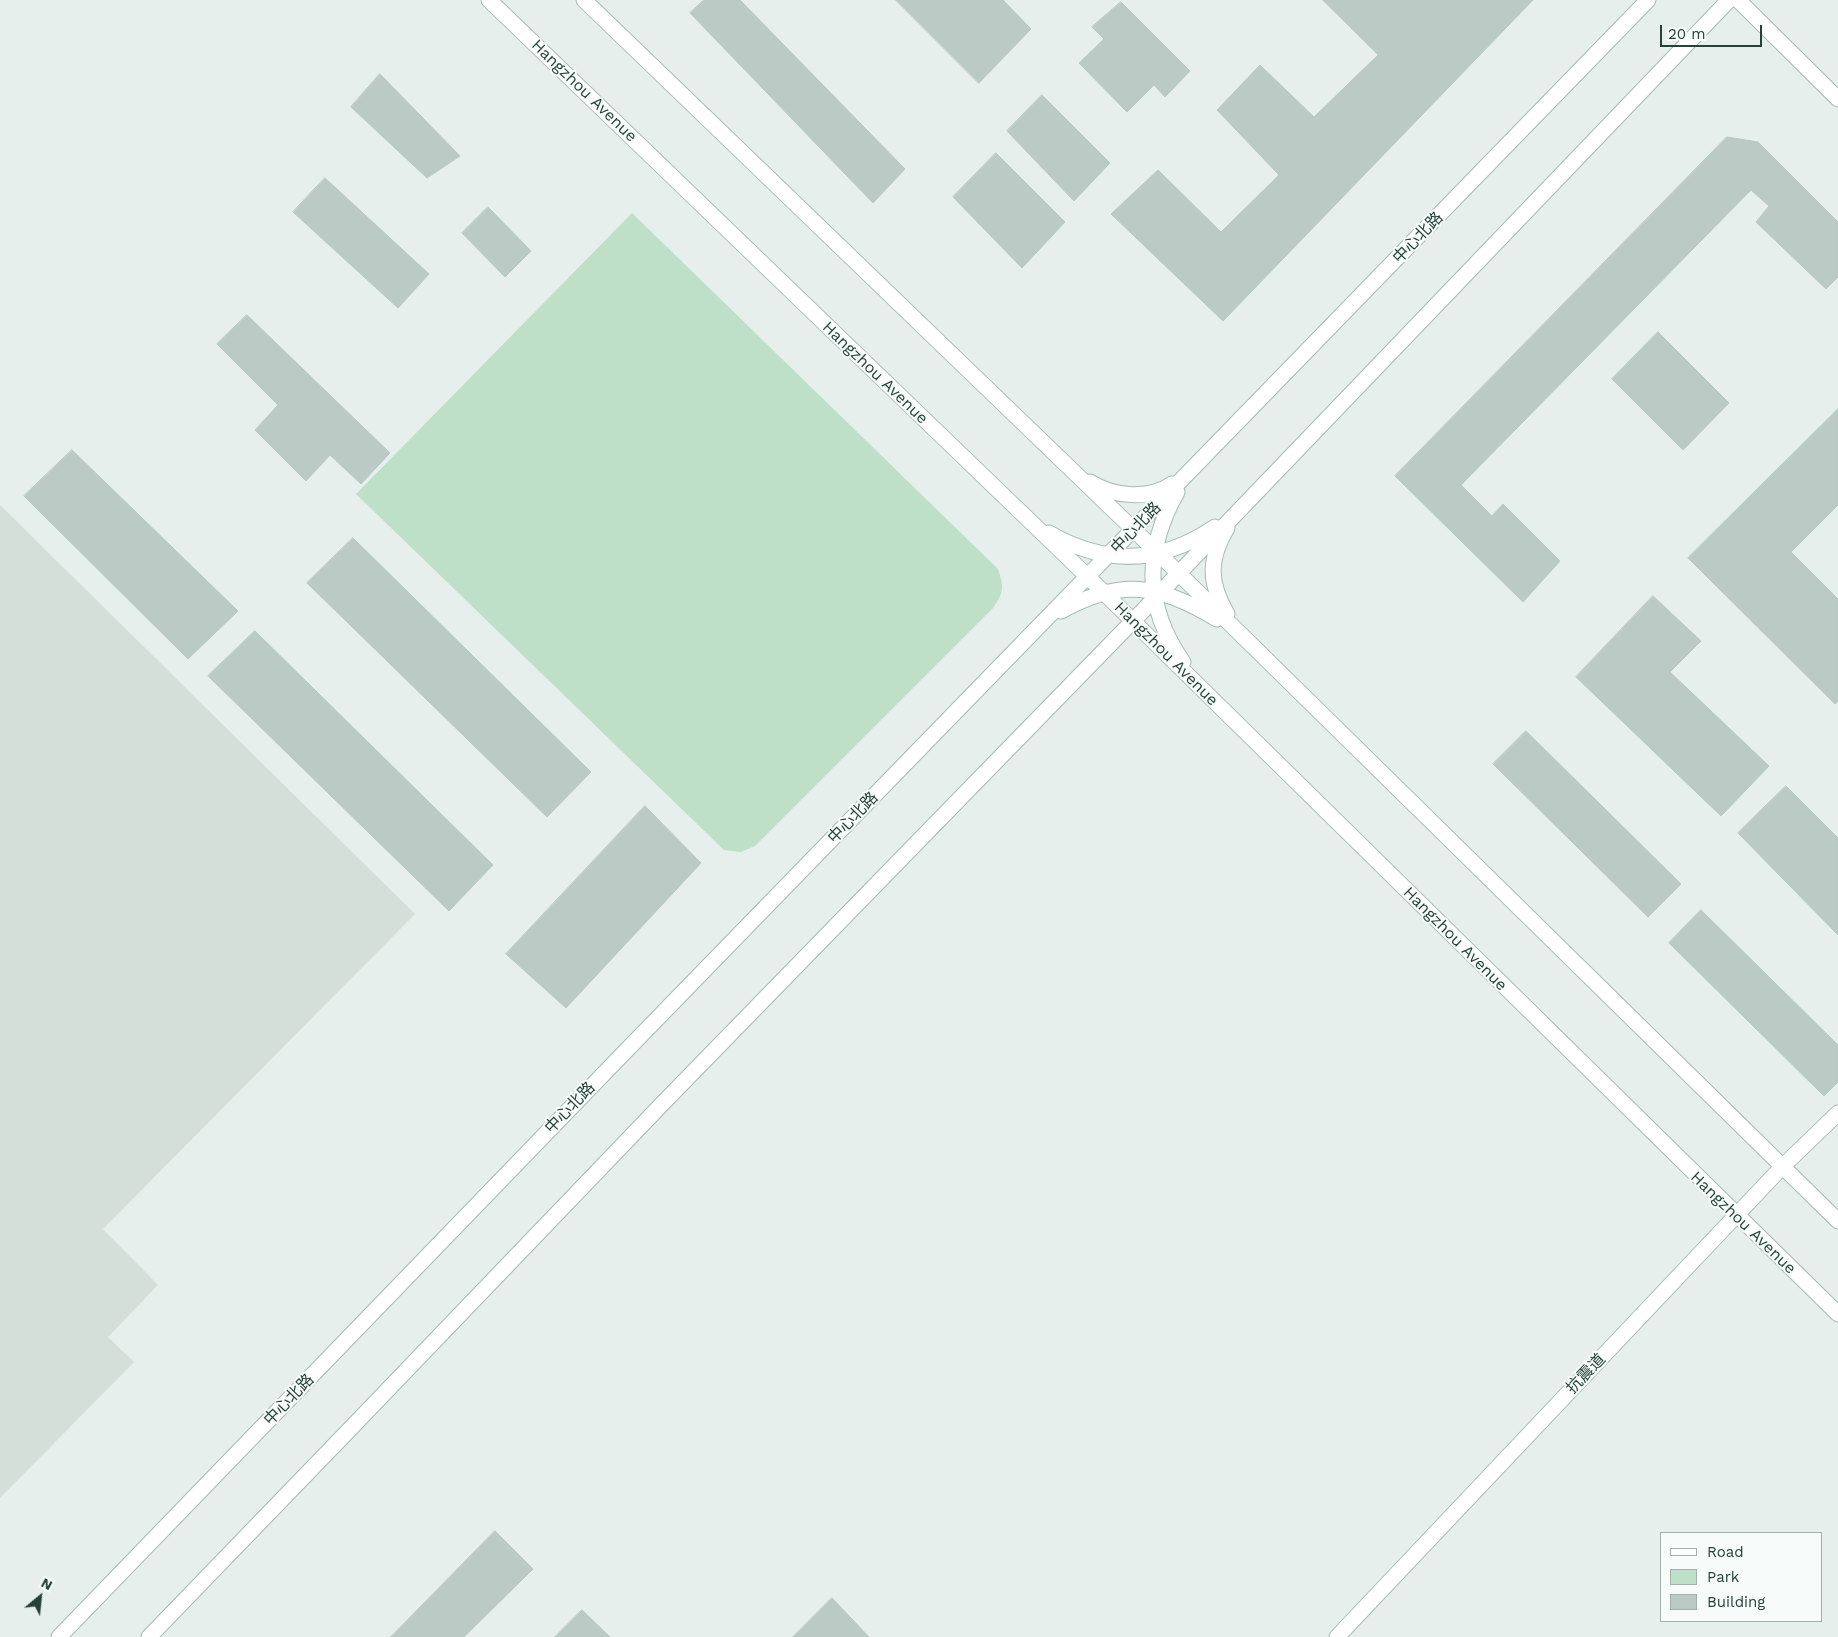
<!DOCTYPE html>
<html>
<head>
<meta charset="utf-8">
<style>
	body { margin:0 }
	#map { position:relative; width:1838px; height:1637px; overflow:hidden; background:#e6efeb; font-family:"Work Sans",sans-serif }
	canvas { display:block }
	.legend { position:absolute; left:1660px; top:1532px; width:162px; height:90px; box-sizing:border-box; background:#f7fbf9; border:1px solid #a3b1ad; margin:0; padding:6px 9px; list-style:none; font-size:15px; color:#24423a }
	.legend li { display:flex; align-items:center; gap:10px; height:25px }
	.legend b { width:25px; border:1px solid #a3b1ad }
	.north { position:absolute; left:15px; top:1572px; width:50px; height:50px; -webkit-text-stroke:4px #f7fbf9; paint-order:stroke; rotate:28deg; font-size:14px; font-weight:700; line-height:20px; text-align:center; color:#24423a }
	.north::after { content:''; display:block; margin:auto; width:18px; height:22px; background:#24423a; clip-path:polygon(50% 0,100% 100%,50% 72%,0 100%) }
	.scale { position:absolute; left:1660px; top:25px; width:102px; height:22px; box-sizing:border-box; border:2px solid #24423a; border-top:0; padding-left:6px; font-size:15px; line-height:18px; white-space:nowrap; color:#24423a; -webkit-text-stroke:4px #f7fbf9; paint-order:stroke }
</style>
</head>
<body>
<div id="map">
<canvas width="1838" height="1637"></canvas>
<ul class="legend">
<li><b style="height:6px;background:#fff"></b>Road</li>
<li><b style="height:14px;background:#bfe0c8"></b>Park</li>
<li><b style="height:14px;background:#bbcac4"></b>Building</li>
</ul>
<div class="north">N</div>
<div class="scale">20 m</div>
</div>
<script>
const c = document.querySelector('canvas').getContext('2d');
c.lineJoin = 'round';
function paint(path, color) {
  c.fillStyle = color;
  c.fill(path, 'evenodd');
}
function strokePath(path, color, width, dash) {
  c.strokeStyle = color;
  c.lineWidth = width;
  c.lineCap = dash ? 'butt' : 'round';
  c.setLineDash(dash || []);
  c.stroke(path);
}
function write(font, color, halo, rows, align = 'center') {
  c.font = font + ' "Work Sans","Noto Sans SC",sans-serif';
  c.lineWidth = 4;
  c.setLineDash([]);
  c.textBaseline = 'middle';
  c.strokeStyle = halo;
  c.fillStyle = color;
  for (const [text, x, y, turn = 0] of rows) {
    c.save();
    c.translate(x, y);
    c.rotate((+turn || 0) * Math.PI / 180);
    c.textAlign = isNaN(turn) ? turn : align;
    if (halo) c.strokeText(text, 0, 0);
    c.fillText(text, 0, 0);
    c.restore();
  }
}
paint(new Path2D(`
	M 0,505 L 415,914 L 103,1229 L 158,1285 L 108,1337 L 134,1362 L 0,1498 Z`), '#d4dfda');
paint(new Path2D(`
	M 632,213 L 998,569 C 1004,587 1004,592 993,608 L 755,846 L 741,852 L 724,850 L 356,494 Z`), '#bfe0c8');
const building = new Path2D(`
	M 704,0 L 740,0 L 905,169 L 873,203 L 690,13 Z
	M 896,0 L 1003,0 L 1031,29 L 979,83 Z
	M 1323,0 L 1533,0 L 1223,321 L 1111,214 L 1158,170 L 1221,232 L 1279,175 L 1217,110 L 1260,65 L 1314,117 L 1378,55 Z
	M 1121,2 L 1190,71 L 1165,97 L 1154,85 L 1127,112 L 1079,63 L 1104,39 L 1092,27 Z
	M 380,74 L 460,156 L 427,178 L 351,107 Z
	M 1042,95 L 1110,163 L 1074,201 L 1007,131 Z
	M 1727,137 L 1758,142 L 1838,222 L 1838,277 L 1826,289 L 1756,222 L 1769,206 L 1751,190 L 1461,485 L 1492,516 L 1503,504 L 1560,561 L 1523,602 L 1395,476 Z
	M 996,153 L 1065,222 L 1022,268 L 953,197 Z
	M 325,178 L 429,274 L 398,308 L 293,212 Z
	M 488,207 L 531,251 L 505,277 L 462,233 Z
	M 247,315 L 390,453 L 361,484 L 330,455 L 306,481 L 255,430 L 278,405 L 217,344 Z
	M 1658,332 L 1729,403 L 1683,450 L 1612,379 Z
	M 1838,409 L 1838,505 L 1791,552 L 1838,599 L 1838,701 L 1835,704 L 1688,558 Z
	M 72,450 L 238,611 L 188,659 L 24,496 Z
	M 353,538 L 591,772 L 547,817 L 307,583 Z
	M 1653,596 L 1701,641 L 1670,672 L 1769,766 L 1721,816 L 1576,677 Z
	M 255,631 L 493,865 L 449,911 L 208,676 Z
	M 1526,731 L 1681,884 L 1648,917 L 1493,764 Z
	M 1786,786 L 1838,838 L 1838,935 L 1738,833 Z
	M 645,806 L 701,863 L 566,1008 L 506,954 Z
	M 1701,910 L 1838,1045 L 1838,1082 L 1824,1096 L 1669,943 Z
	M 495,1531 L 533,1569 L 464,1637 L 391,1637 Z
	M 832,1598 L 869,1637 L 793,1637 Z
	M 582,1610 L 610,1637 L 555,1637 Z`);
paint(building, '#bbcac4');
strokePath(building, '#b8c9c2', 1);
const secondary = new Path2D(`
	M 489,0 L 1088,577 L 1838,1314
	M 584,0 L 1159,554 L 1838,1221
	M 1738,0 L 1838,99
	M 1090,482 C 1114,497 1149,500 1172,484
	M 1177,492 C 1144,551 1144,606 1183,662
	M 1227,528 C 1208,560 1209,583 1227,614
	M 1049,533 C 1106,566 1161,564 1215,527
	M 1061,611 C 1122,577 1159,585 1217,619
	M 59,1637 L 617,1060 L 1648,0
	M 149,1637 L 351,1428 L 664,1102 L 1133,621 L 1729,0
	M 1337,1637 L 1782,1167 L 1838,1113`);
strokePath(secondary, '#a4bbb3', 17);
strokePath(secondary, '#fff', 15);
write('16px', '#24423a', '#f7fbf9', [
	["Hangzhou Avenue",584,91,44],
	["中心北路",1418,238,-46],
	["Hangzhou Avenue",875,373,44],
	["中心北路",1136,528,-46],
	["Hangzhou Avenue",1166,654,45],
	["中心北路",853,818,-46],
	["Hangzhou Avenue",1455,939,45],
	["中心北路",570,1108,-46],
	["Hangzhou Avenue",1743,1223,44],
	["抗震道",1586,1374,-46],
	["中心北路",289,1400,-46]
]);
</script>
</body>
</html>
